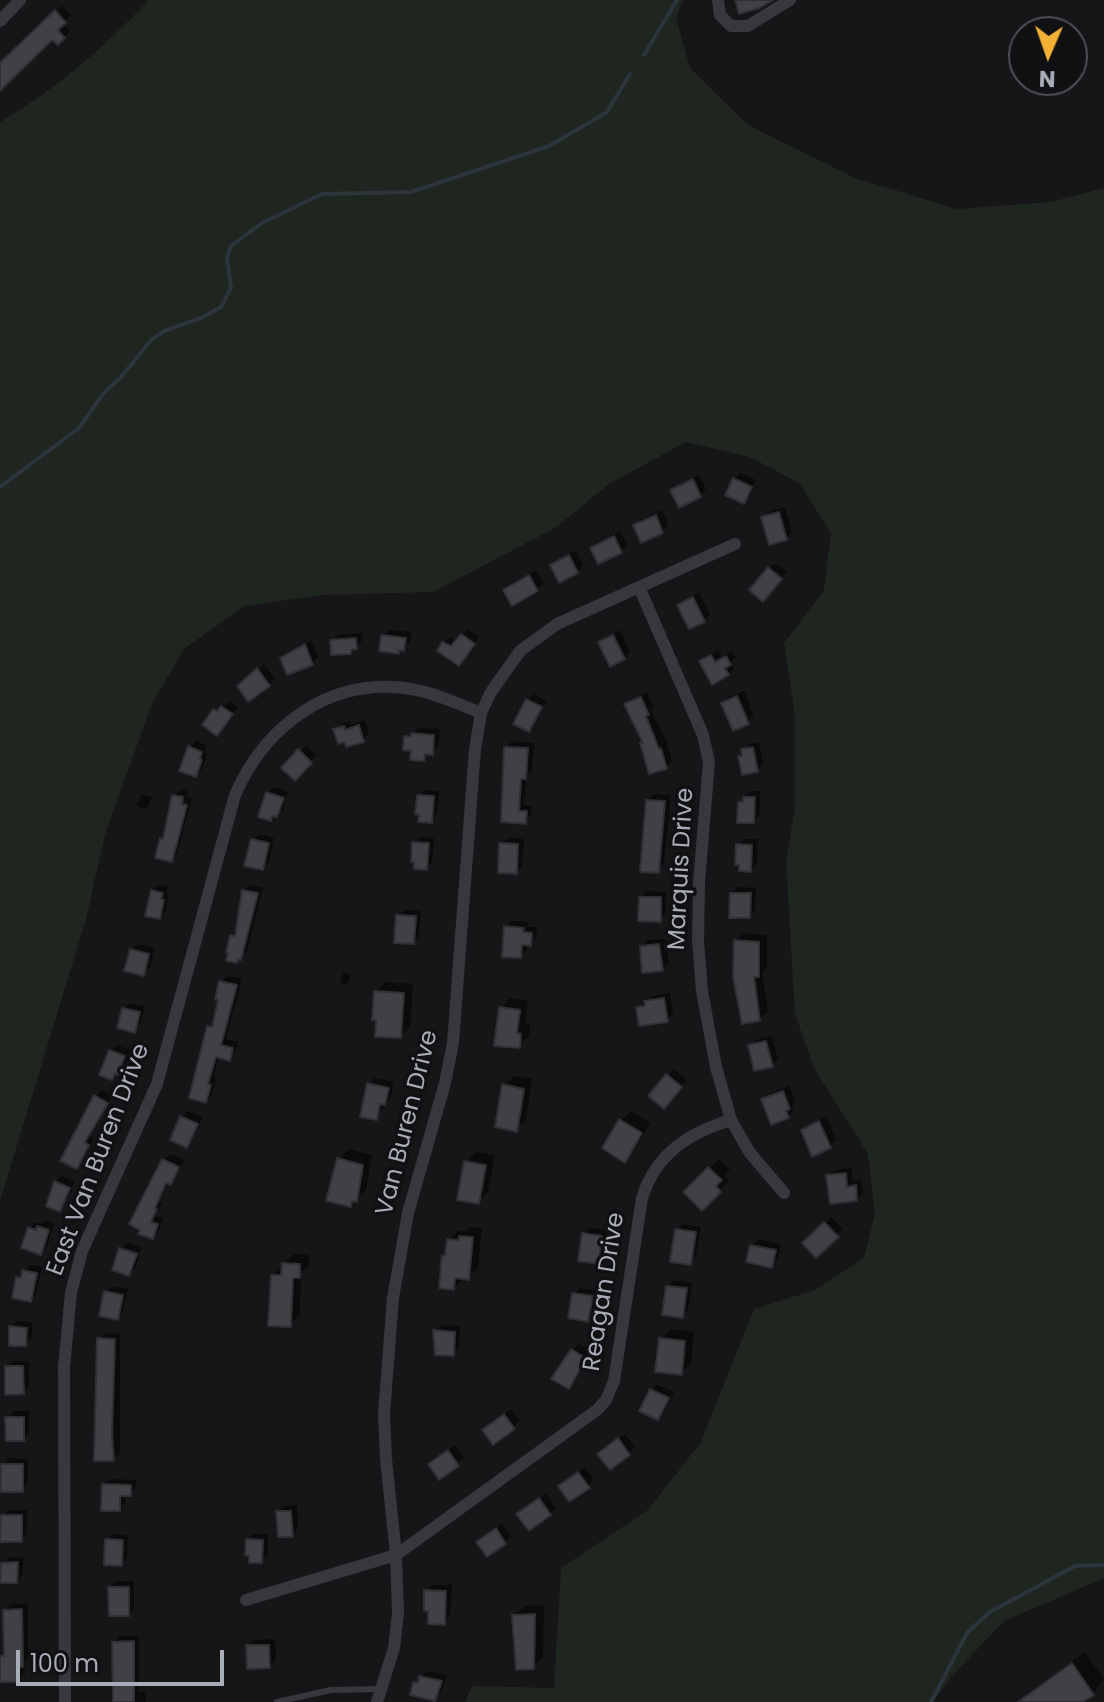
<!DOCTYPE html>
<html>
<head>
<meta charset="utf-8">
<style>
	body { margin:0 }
	#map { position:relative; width:1104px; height:1702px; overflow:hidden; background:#161618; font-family:Poppins,sans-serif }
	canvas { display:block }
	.north { position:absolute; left:1008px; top:16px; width:80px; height:80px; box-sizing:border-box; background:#111113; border:2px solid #4d4f55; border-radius:50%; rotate:182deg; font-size:22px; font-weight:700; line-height:32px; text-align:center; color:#a8adb8 }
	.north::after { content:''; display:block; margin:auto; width:28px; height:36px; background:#f2b134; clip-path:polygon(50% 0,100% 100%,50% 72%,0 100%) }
	.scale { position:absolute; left:16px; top:1650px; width:208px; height:36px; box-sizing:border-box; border:4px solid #a8adb8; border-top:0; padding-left:10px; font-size:24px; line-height:28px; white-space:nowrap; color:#a8adb8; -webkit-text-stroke:6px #111113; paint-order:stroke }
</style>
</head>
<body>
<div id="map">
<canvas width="1104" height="1702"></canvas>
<div class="north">N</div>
<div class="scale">100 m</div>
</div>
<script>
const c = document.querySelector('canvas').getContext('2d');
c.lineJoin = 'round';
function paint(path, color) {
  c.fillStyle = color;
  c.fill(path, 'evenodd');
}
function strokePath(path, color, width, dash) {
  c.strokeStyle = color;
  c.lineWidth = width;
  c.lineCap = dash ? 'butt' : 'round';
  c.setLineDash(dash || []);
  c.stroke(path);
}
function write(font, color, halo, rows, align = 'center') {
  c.font = font + ' Poppins,sans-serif';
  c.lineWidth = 7;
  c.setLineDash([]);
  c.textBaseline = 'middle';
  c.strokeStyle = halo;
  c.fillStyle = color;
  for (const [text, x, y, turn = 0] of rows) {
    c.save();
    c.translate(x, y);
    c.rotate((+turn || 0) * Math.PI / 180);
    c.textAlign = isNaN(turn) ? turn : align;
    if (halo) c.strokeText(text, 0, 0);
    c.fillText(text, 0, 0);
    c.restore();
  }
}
paint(new Path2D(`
	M 149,0 L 683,0 L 676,18 L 690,68 L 748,125 L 855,178 L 957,209 L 1051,202 L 1104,188 L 1104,1578 L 1004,1621 L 951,1677 L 933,1702 L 465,1702 L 472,1686 L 554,1688 L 561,1568 L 648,1510 L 701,1442 L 754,1309 L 815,1290 L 864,1258 L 875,1214 L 868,1154 L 814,1068 L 795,1014 L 786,861 L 795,807 L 795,716 L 784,643 L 824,590 L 831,533 L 799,483 L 750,457 L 686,442 L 609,484 L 555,528 L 433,592 L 323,595 L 244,606 L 184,649 L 152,704 L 106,831 L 86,919 L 0,1201 L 0,122 C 58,88 102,49 149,0 Z`), '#1e261f');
paint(new Path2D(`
	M 62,6 L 71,15 L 63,23 L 70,31 L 58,43 L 52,37 L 0,88 L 0,65 Z
	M 740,473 L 756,480 L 750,495 L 744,502 L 734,479 Z
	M 699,475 L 706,489 L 700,495 L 673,491 L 679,485 Z
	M 785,507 L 792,532 L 786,539 L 764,517 L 770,511 Z
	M 662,510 L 668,525 L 662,531 L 635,526 L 641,519 Z
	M 621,531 L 627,545 L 621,551 L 592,548 L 598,542 Z
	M 576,550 L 583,565 L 577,572 L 553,565 Z
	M 775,563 L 787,572 L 769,593 L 769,569 Z
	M 536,570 L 543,583 L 537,589 L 506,591 Z
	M 699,592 L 710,614 L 704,620 L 679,606 Z
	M 468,629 L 479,637 L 465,657 L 444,643 L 450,637 L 458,641 Z
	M 389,630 L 411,632 L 410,642 L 398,652 L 383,636 Z
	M 620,630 L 630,652 L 624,658 L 600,642 Z
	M 362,633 L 362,641 L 350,652 L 332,641 L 338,635 Z
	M 311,640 L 318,657 L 312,663 L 282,658 Z
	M 718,650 L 721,657 L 732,651 L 736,657 L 731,662 L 734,668 L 728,674 L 701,661 Z
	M 264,664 L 275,679 L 269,685 L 240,687 Z
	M 744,691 L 754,716 L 748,722 L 734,728 L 723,703 L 729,697 Z
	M 647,692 L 654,707 L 651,710 L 667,743 L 672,761 L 666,767 L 645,742 L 627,705 Z
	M 534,694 L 547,701 L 528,730 L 528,700 Z
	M 229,701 L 238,707 L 223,727 L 204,724 L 221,704 L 224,706 Z
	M 365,720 L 369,734 L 363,740 L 336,730 L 342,723 L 350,721 L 351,725 Z
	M 420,728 L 440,729 L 438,746 L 423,759 L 406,737 Z
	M 196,741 L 207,745 L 204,752 L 207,754 L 202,769 L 195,775 L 190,747 Z
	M 512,741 L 534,743 L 532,771 L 526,777 L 524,805 L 532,806 L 531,815 L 525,822 L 503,820 L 506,748 Z
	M 759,742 L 763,764 L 757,770 L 740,757 L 749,744 Z
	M 306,745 L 317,755 L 295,778 L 284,768 Z
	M 274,787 L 288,792 L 283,809 L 270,819 L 267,793 Z
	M 180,790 L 188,791 L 187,798 L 192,799 L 177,854 L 171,860 L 162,839 L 165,836 L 174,796 Z
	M 425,790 L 439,791 L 437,814 L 431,821 L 419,796 Z
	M 751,791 L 760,791 L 760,815 L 754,821 L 740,803 Z
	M 141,794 L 152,797 L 147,809 L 136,806 Z
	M 654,794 L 671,795 L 664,864 L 658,871 L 648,800 Z
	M 259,834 L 274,838 L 269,862 L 262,868 L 253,840 Z
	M 420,837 L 434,838 L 432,862 L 426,868 L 414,843 Z
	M 508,838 L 524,839 L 522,866 L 516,872 L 501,844 Z
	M 744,839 L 758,839 L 757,864 L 751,870 L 741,863 L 738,845 Z
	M 159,885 L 168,887 L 166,894 L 169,894 L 166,911 L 160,917 L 152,891 Z
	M 250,885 L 263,887 L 247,951 L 236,961 L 232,935 L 238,929 L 244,891 Z
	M 738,887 L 756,888 L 755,910 L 749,916 L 732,893 Z
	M 647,891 L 666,892 L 666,913 L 660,919 L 641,898 Z
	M 404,910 L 421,911 L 419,936 L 413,942 L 398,916 Z
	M 512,921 L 529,922 L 528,927 L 537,927 L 536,937 L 527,943 L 527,950 L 521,956 L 506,927 Z
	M 744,933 L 767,935 L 767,967 L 762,972 L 768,1011 L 759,1019 L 736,941 Z
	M 665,939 L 669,963 L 663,969 L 642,947 L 648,940 Z
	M 138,944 L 154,948 L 150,968 L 143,974 L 131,950 Z
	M 343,973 L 351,974 L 347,985 L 340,984 Z
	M 227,976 L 242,979 L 226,1039 L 238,1042 L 235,1052 L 229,1058 L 219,1056 L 213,1078 L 216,1079 L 212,1095 L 205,1101 L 209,1027 L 216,1020 L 221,982 Z
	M 386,982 L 413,984 L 410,1027 L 400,1036 L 376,992 Z
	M 670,993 L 673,1014 L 667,1020 L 638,1008 L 653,996 Z
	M 510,998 L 528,1001 L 525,1024 L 530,1025 L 529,1036 L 519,1046 L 501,1008 Z
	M 130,1003 L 145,1006 L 140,1024 L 134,1031 L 124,1009 Z
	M 772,1036 L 778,1059 L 772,1065 L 750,1046 L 756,1040 Z
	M 117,1045 L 130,1050 L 124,1066 L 111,1078 L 111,1051 Z
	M 674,1069 L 686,1080 L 670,1100 L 668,1076 Z
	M 514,1076 L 532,1079 L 526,1120 L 516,1129 L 504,1085 Z
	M 375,1078 L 394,1082 L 391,1097 L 376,1118 L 369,1084 Z
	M 789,1086 L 795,1101 L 792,1105 L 794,1110 L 788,1116 L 764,1100 L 770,1093 Z
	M 102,1090 L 113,1096 L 89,1136 L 94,1138 L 82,1161 L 76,1167 L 96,1096 Z
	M 188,1111 L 203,1117 L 193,1139 L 187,1145 L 182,1117 Z
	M 631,1111 L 650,1123 L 634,1151 L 625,1161 L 621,1121 Z
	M 826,1116 L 836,1140 L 830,1146 L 803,1130 Z
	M 349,1149 L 372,1155 L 366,1190 L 350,1205 L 339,1159 Z
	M 476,1152 L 495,1155 L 488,1192 L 478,1202 L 466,1162 Z
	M 170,1154 L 184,1160 L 176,1177 L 169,1182 L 159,1202 L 162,1203 L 155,1216 L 163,1218 L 159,1230 L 153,1236 L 141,1233 L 164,1160 Z
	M 719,1159 L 730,1169 L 724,1175 L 729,1181 L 702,1208 L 686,1192 Z
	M 851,1168 L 853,1181 L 861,1180 L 863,1193 L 856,1199 L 828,1176 L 835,1170 Z
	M 61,1176 L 75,1182 L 65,1203 L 59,1209 L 55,1182 Z
	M 831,1217 L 843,1229 L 817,1255 L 805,1243 Z
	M 45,1221 L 54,1223 L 47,1246 L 41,1252 L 29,1228 L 36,1222 L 42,1224 Z
	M 683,1224 L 701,1227 L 696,1256 L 690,1263 L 677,1230 Z
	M 471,1227 L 482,1228 L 478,1268 L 453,1288 L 444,1256 L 448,1252 L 449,1240 L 459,1230 L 466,1231 Z
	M 590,1228 L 607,1230 L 604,1256 L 598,1262 L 584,1234 Z
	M 758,1239 L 781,1244 L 778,1259 L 772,1265 L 752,1246 Z
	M 127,1243 L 142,1248 L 140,1253 L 123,1247 Z
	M 122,1249 L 122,1251 L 139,1257 L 135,1268 L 129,1274 L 114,1269 Z
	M 294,1254 L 309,1255 L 309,1266 L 301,1273 L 300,1315 L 290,1325 L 273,1276 Z
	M 30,1265 L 42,1267 L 36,1294 L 30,1300 L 18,1278 Z
	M 674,1280 L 692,1283 L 688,1310 L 682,1316 L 668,1287 Z
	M 112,1286 L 128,1289 L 123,1312 L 117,1318 L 106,1292 Z
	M 580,1288 L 598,1291 L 594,1314 L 588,1320 L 574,1294 Z
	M 17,1321 L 32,1322 L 32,1338 L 26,1344 L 11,1327 Z
	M 441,1325 L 460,1326 L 459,1348 L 453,1354 L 435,1331 Z
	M 671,1329 L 694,1332 L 691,1363 L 681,1373 L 661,1339 Z
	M 106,1333 L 120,1334 L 120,1452 L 114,1459 L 99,1339 Z
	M 579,1344 L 591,1351 L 568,1387 L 572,1350 Z
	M 13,1361 L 29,1361 L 29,1386 L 23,1392 L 7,1367 Z
	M 657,1384 L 674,1392 L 664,1412 L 658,1418 L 651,1390 Z
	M 511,1409 L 520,1421 L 514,1427 L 490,1424 Z
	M 14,1411 L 29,1411 L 29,1433 L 23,1439 L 7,1418 Z
	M 625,1434 L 635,1447 L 610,1467 L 606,1448 Z
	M 455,1445 L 464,1458 L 439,1477 L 430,1464 Z
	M 9,1458 L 28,1459 L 28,1483 L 22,1490 L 3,1465 Z
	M 585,1467 L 594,1480 L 588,1487 L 567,1480 Z
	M 110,1479 L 136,1480 L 136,1488 L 130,1494 L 125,1494 L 125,1503 L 119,1509 L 104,1485 Z
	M 546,1493 L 556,1508 L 550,1514 L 519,1514 Z
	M 297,1505 L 298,1528 L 292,1535 L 278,1512 L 285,1506 Z
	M 10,1510 L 27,1510 L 27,1533 L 21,1540 L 0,1540 L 0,1523 L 4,1522 L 3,1516 Z
	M 502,1523 L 511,1536 L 487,1555 L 478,1542 Z
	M 113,1534 L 128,1535 L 127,1558 L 121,1564 L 107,1540 Z
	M 254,1534 L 268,1534 L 268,1555 L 261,1561 L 248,1540 Z
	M 9,1557 L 23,1557 L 23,1575 L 17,1581 L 0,1581 L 0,1566 L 3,1566 Z
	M 116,1581 L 134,1581 L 134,1608 L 128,1614 L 110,1588 Z
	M 433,1585 L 452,1585 L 450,1616 L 444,1623 L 426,1591 Z
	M 12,1604 L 28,1604 L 28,1659 L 24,1663 L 25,1673 L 18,1680 L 2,1656 L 6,1652 L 5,1610 Z
	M 544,1605 L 543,1657 L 533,1667 L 514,1616 L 524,1606 Z
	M 120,1636 L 139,1636 L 139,1692 L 145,1692 L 146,1702 L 115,1702 L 114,1642 Z
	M 275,1639 L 276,1660 L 270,1666 L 248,1646 L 254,1640 Z
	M 1085,1652 L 1104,1679 L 1093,1693 L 1080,1702 L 1017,1702 Z
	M 427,1671 L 447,1675 L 441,1692 L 435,1698 L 415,1683 Z`), '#0007');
strokePath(new Path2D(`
	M 644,55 L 677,0
	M 0,487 L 79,428 L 103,394 L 122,376 L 151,340 L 164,331 L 201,318 L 221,307 L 231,288 L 227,258 L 231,246 L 262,223 L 322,194 L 411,192 L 549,146 L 607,112 L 630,74
	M 931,1702 L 967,1633 L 990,1612 L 1075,1566 L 1104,1565`), '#2c353c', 4);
const building = new Path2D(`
	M 735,0 L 773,0 L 760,8 L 739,14 Z
	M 55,10 L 66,23 L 58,30 L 65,38 L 58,45 L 52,40 L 0,91 L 0,63 Z
	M 733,478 L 752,487 L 744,504 L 725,495 Z
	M 693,479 L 701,497 L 679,508 L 670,490 Z
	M 779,512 L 787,540 L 769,545 L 761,517 Z
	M 656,515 L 663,533 L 641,543 L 633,525 Z
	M 614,536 L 622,553 L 598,564 L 590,548 Z
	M 569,555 L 578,573 L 559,583 L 550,565 Z
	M 768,567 L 782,579 L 763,602 L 749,590 Z
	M 529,575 L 538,591 L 512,606 L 503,590 Z
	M 693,597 L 705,622 L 689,629 L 677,605 Z
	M 461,634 L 475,644 L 459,666 L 437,651 L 442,642 L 451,646 Z
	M 381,635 L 406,638 L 404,651 L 399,650 L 399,654 L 379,651 Z
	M 613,635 L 625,659 L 610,667 L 598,642 Z
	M 356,638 L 357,649 L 351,650 L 351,654 L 331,655 L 330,640 Z
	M 305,644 L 313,665 L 287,675 L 280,658 Z
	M 711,655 L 715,662 L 726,656 L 731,665 L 725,668 L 729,675 L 712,685 L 699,661 Z
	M 257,668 L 270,686 L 248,702 L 237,686 Z
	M 737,696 L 749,724 L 733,731 L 721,703 Z
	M 641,697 L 649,715 L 646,716 L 659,749 L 661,748 L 667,769 L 649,774 L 640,743 L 643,743 L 624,704 Z
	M 526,699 L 542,707 L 529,732 L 513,724 Z
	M 221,706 L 233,714 L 217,736 L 202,725 L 213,709 L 217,711 Z
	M 359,725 L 364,742 L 346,747 L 345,742 L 338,744 L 333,729 L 344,726 L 345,730 Z
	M 411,733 L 434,735 L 433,755 L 425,754 L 424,761 L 410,760 L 411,751 L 403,750 L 404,736 L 411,737 Z
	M 188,746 L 202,752 L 200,759 L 202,760 L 196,777 L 179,771 Z
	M 504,747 L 528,748 L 526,779 L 521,779 L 519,811 L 527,811 L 526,824 L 501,822 Z
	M 753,747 L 758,772 L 742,775 L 738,756 L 742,756 L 741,749 Z
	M 298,749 L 312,763 L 295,781 L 281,768 Z
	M 266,792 L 284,798 L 277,817 L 272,816 L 271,821 L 258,817 Z
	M 172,795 L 183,797 L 182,804 L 187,805 L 172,862 L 155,858 L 160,838 L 163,839 Z
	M 417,795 L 434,796 L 432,823 L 418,822 L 419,815 L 415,814 Z
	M 743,797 L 755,797 L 754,823 L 737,823 L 738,802 L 743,802 Z
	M 646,800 L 665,801 L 659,873 L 640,872 Z
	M 251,839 L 269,843 L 263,870 L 244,866 Z
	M 412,842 L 429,843 L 427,870 L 414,869 L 414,862 L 411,862 Z
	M 499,843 L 518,844 L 517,874 L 498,873 Z
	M 736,844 L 752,845 L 751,872 L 739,871 L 739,865 L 735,865 Z
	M 151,890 L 163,893 L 161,899 L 164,900 L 160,919 L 145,916 Z
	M 242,890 L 258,893 L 241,960 L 238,959 L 237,963 L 226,961 L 228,953 L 226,953 L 230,935 L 235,936 Z
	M 730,893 L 751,893 L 750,918 L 729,918 Z
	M 639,897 L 661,897 L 661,922 L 638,921 Z
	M 396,915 L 416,916 L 414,944 L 394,943 Z
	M 504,926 L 524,928 L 523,932 L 532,933 L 531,946 L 522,945 L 521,958 L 502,957 Z
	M 734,940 L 759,942 L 759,977 L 754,977 L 760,1021 L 742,1024 L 733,977 Z
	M 659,944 L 663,971 L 642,973 L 640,946 Z
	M 130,949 L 149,954 L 144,976 L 124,971 Z
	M 219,981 L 237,985 L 221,1045 L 233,1048 L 230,1061 L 216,1057 L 208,1084 L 211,1085 L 206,1103 L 189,1098 L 207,1026 L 212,1027 L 218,1000 L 215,999 Z
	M 374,991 L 404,993 L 401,1038 L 375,1037 L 376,1020 L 372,1020 Z
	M 664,998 L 668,1022 L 639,1026 L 636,1007 L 645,1006 L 644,1001 Z
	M 499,1007 L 520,1010 L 517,1033 L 521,1034 L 520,1048 L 494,1046 Z
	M 122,1008 L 140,1012 L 135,1033 L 117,1028 Z
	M 766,1041 L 773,1067 L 754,1071 L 748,1045 Z
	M 109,1050 L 125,1056 L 118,1075 L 115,1073 L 112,1080 L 99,1075 Z
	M 666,1074 L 682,1087 L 664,1109 L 648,1096 Z
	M 367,1083 L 389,1088 L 385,1105 L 380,1104 L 377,1120 L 360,1117 Z
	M 502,1084 L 524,1089 L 517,1132 L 495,1127 Z
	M 783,1091 L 790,1109 L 786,1111 L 789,1118 L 771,1125 L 761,1099 Z
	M 94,1095 L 108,1103 L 85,1142 L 89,1145 L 77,1169 L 60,1161 Z
	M 180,1116 L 198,1124 L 187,1148 L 170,1140 Z
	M 619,1119 L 642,1133 L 625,1163 L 602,1148 Z
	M 819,1121 L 831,1148 L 812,1157 L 801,1130 Z
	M 337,1158 L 363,1165 L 357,1202 L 352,1201 L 351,1207 L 326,1201 Z
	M 162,1159 L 179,1167 L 171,1185 L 166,1183 L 155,1208 L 157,1209 L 151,1222 L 158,1224 L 153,1239 L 138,1234 L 140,1230 L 129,1224 Z
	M 464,1161 L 486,1165 L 479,1204 L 457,1200 Z
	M 708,1167 L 722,1180 L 716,1186 L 721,1192 L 702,1211 L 683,1192 Z
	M 846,1173 L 847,1187 L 856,1185 L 857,1201 L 830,1204 L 826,1175 Z
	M 54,1181 L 70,1188 L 60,1212 L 46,1206 Z
	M 824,1222 L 839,1237 L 816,1258 L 802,1243 Z
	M 37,1226 L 49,1230 L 41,1255 L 21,1248 L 28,1227 L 36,1230 Z
	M 675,1229 L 696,1232 L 691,1265 L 670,1262 Z
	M 582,1233 L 602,1236 L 599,1264 L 578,1261 Z
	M 459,1236 L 473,1237 L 469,1280 L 455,1278 L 454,1290 L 439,1288 L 442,1255 L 445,1256 L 447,1239 L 459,1240 Z
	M 750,1245 L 776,1250 L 772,1268 L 746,1262 Z
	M 119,1248 L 137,1254 L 129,1276 L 112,1270 Z
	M 282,1263 L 300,1264 L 300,1278 L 293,1278 L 291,1327 L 268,1326 L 271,1275 L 281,1275 Z
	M 22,1270 L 37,1273 L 31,1302 L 12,1298 L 16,1277 L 21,1278 Z
	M 666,1286 L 687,1288 L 683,1318 L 662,1315 Z
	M 104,1291 L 123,1295 L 118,1320 L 99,1316 Z
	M 572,1293 L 593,1296 L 588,1322 L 568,1318 Z
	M 9,1326 L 27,1328 L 26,1346 L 9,1346 Z
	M 433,1330 L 455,1332 L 454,1356 L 435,1355 Z
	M 97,1338 L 115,1339 L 112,1434 L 114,1461 L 94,1461 Z
	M 659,1338 L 685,1341 L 682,1375 L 655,1372 Z
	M 571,1349 L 586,1358 L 569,1389 L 551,1379 Z
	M 5,1366 L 23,1366 L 24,1394 L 5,1395 Z
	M 650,1389 L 669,1398 L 658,1420 L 639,1411 Z
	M 504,1414 L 515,1429 L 493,1445 L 482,1430 Z
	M 5,1417 L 24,1417 L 24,1441 L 6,1441 Z
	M 618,1438 L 630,1455 L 610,1470 L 597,1454 Z
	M 448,1450 L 459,1466 L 439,1480 L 428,1464 Z
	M 1,1464 L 23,1464 L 23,1492 L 1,1492 Z
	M 578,1472 L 590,1488 L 569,1502 L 558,1486 Z
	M 102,1484 L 131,1485 L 131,1496 L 120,1496 L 120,1511 L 101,1511 Z
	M 539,1498 L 551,1515 L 529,1531 L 516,1514 Z
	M 276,1511 L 291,1511 L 293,1537 L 278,1537 Z
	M 1,1515 L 22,1515 L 22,1542 L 0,1542 Z
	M 496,1528 L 506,1544 L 487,1557 L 476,1542 Z
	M 105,1539 L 123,1540 L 122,1566 L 104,1565 Z
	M 246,1539 L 263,1540 L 262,1563 L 249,1563 L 249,1556 L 245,1555 Z
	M 18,1562 L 17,1583 L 0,1583 L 1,1563 Z
	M 108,1587 L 129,1587 L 129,1616 L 109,1616 Z
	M 424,1590 L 446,1591 L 445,1625 L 428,1624 L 428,1611 L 424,1611 Z
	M 22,1609 L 23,1667 L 19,1667 L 19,1682 L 0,1682 L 0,1656 L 4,1656 L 3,1610 Z
	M 535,1614 L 534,1669 L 516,1670 L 512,1615 Z
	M 134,1641 L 134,1702 L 113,1702 L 112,1642 Z
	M 246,1645 L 269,1645 L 270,1668 L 247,1669 Z
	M 1072,1663 L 1094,1695 L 1083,1702 L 1018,1702 Z
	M 419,1676 L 442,1681 L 435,1701 L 410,1695 L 413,1682 L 418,1683 Z`);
paint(building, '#404145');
strokePath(building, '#303034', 2);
strokePath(new Path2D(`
	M 277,1702 L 331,1690 L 381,1689`), '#37383d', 6);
strokePath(new Path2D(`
	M 718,0 L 720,15 L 731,26 L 748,26 L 790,0
	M 0,21 L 20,0
	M 640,589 L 703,735 L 709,762 L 699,883 L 698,941 L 702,991 L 716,1067 L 731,1120 L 750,1153 L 784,1193
	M 246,1600 L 396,1555 L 597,1410 L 606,1400 L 614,1381 L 642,1198 C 656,1154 688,1133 731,1120
	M 65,1702 L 64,1367 L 71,1293 L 82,1251 L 157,1084 L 235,795 C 266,724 332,676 411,689 C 435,693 459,704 481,713
	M 377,1702 L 394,1648 L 398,1614 L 396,1555 L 386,1459 L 384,1414 L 393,1298 L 408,1213 L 445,1083 L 453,1043 L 475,749 L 481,713 L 491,692 L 520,651 L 557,624 L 735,544`), '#37383d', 12);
write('24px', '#a8adb8', '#111113', [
	["Marquis Drive",682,869,-87],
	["Van Buren Drive",408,1123,-76],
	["East Van Buren Drive",99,1160,-69],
	["Reagan Drive",605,1292,-81]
]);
</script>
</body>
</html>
